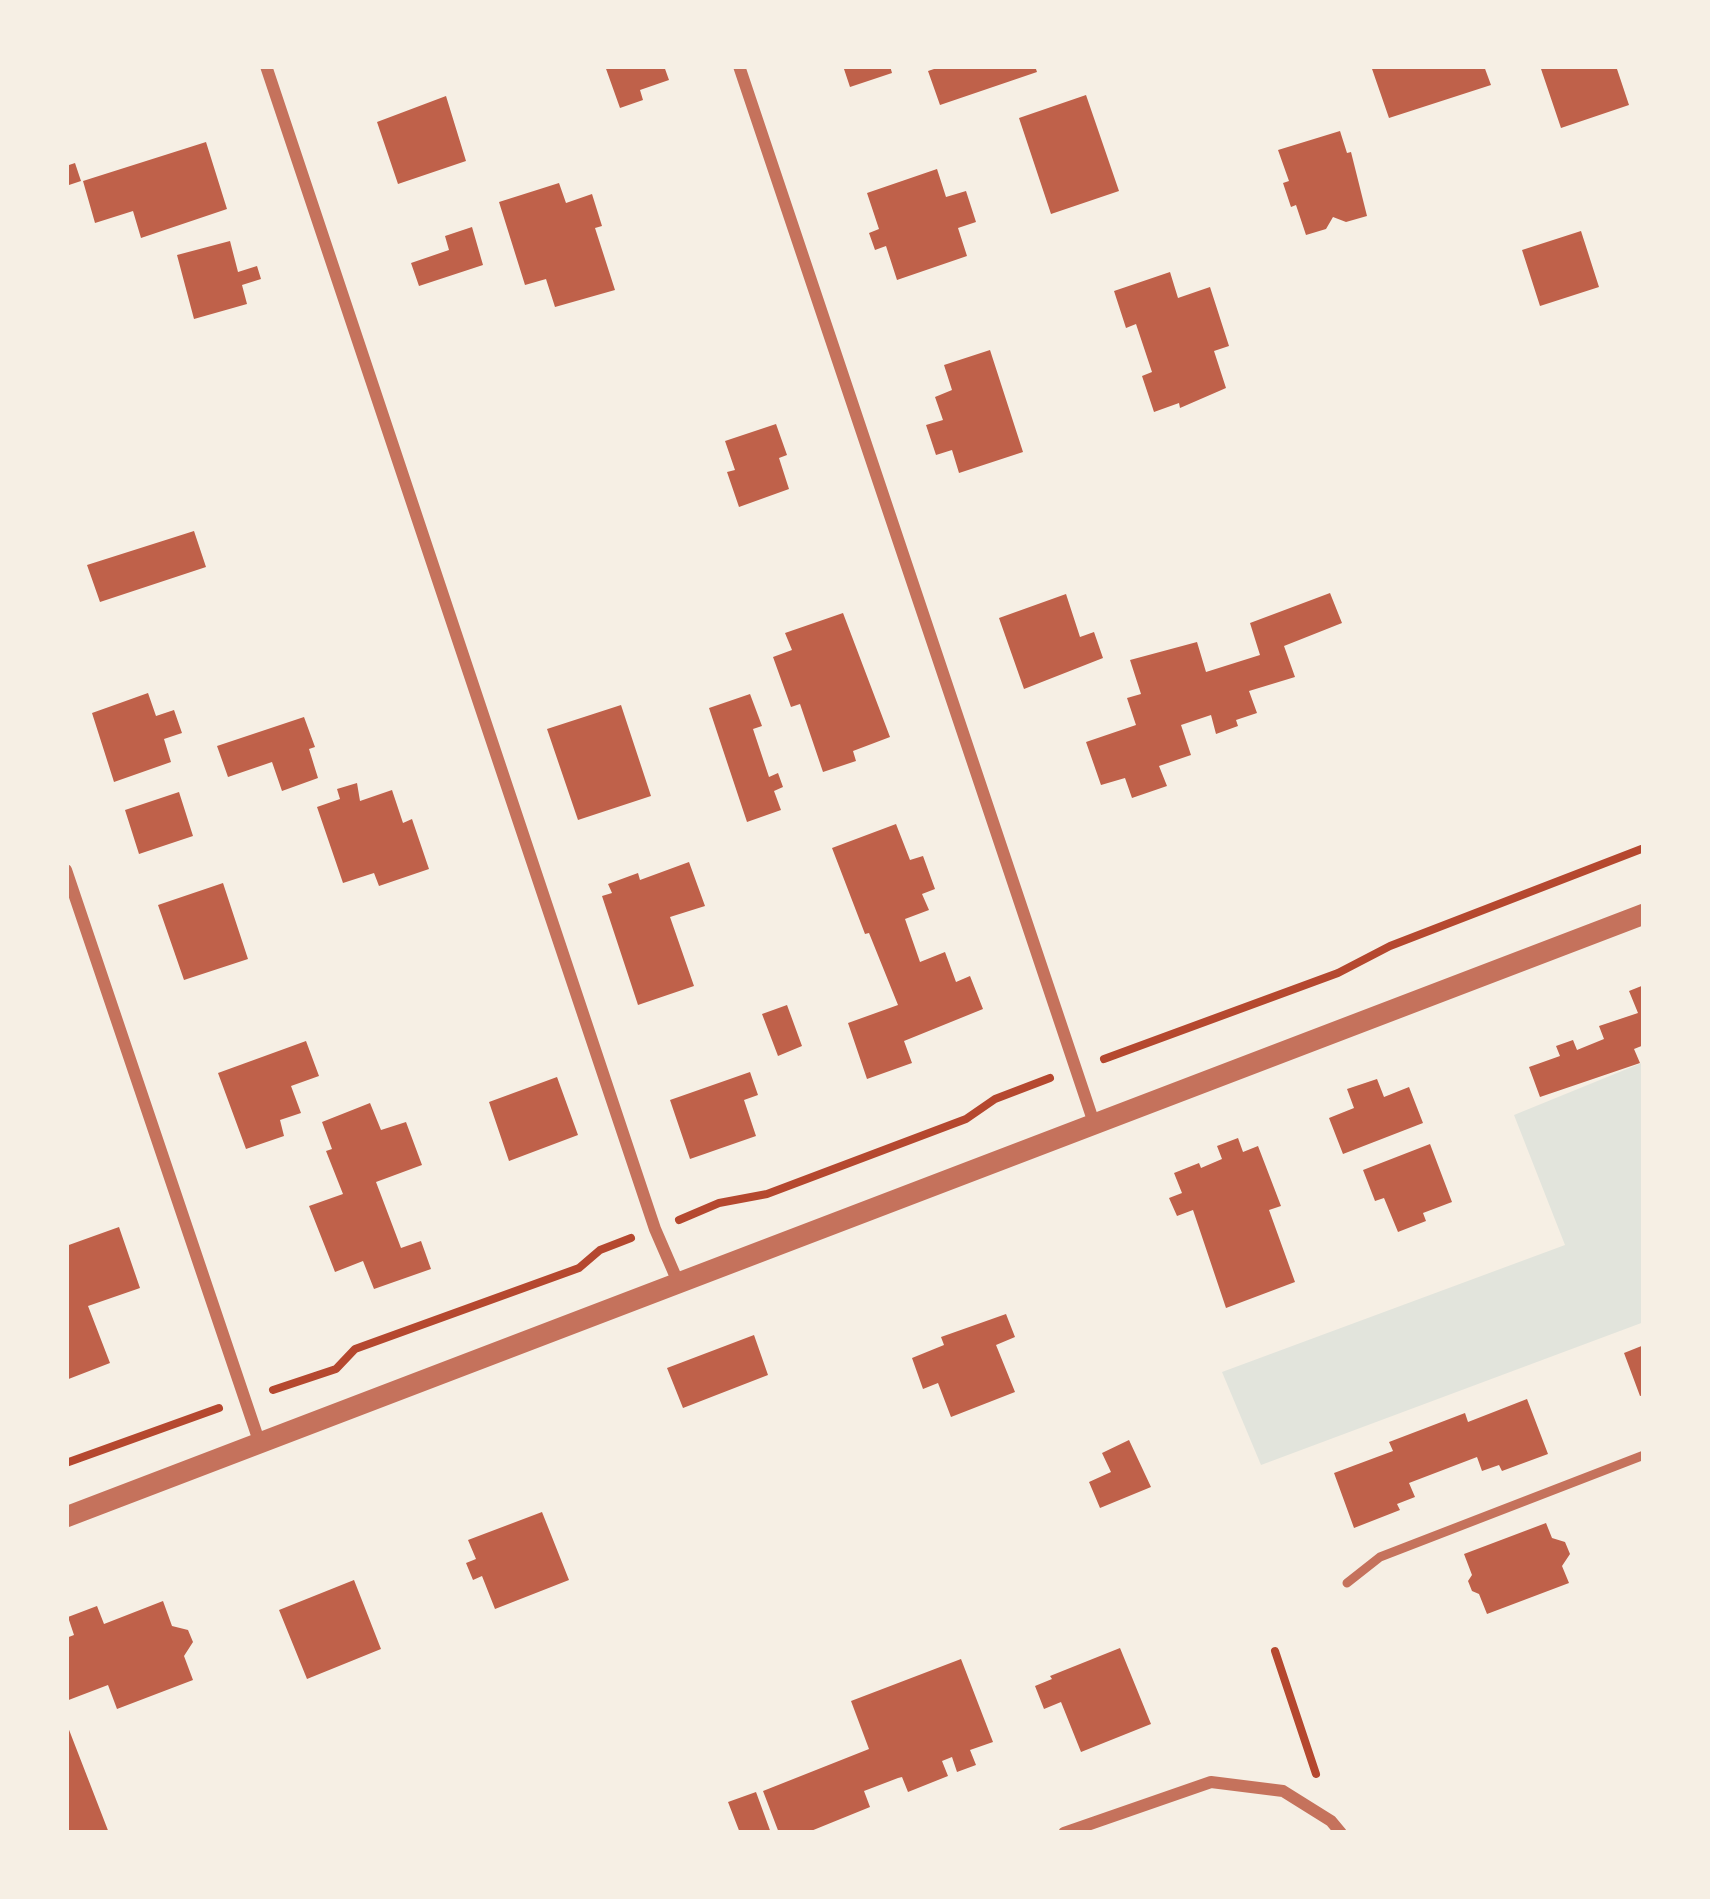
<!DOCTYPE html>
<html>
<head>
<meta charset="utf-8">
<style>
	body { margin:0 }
	#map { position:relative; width:1710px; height:1899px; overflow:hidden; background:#f6efe4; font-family:Signika,sans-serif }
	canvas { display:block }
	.frame { position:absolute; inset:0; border:69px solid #f6efe4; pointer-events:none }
</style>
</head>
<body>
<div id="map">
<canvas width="1710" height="1899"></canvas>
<div class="frame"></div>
</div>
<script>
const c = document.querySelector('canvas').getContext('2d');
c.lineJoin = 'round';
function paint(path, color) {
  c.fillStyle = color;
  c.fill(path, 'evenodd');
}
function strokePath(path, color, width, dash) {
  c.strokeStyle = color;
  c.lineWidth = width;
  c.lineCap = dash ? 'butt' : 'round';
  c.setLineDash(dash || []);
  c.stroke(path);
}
paint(new Path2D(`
	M 1644,1062 L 1644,1322 L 1261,1465 L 1222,1372 L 1565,1245 L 1514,1115 Z`), '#e2e4dc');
paint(new Path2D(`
	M 605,66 L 664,66 L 669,80 L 640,90 L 643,100 L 620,108 Z
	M 843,66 L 890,66 L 892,73 L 850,87 Z
	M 943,66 L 1035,66 L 1037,72 L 940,105 L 928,71 Z
	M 1371,66 L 1484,66 L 1491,85 L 1389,118 Z
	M 1540,66 L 1616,66 L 1629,105 L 1561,128 Z
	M 1086,95 L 1119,191 L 1051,214 L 1019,118 Z
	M 446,96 L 466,161 L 398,184 L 377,122 Z
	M 1340,131 L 1347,153 L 1351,152 L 1367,216 L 1346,222 L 1333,217 L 1326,229 L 1306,235 L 1296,205 L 1291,207 L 1283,183 L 1289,181 L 1278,150 Z
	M 206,142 L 227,209 L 141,238 L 133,211 L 95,223 L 83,181 Z
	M 75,163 L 81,181 L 66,186 L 66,166 Z
	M 937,169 L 946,197 L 966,191 L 976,222 L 958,228 L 967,256 L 897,280 L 886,246 L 875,250 L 869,233 L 879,229 L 867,193 Z
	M 559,183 L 566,203 L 592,194 L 602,226 L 595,228 L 615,290 L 555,307 L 546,279 L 525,285 L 499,202 Z
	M 472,227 L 483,265 L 419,286 L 411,263 L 449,250 L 445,236 Z
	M 1581,231 L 1599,287 L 1540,306 L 1522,250 Z
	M 230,241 L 238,272 L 257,266 L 261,279 L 242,285 L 247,304 L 194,319 L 177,255 Z
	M 1170,272 L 1178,298 L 1210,287 L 1229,346 L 1214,351 L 1226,388 L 1180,408 L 1179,403 L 1154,412 L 1142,376 L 1152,372 L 1136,324 L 1126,328 L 1114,291 Z
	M 990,350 L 1023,452 L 959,473 L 952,450 L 936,455 L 926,425 L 943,420 L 935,397 L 952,390 L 944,365 Z
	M 776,424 L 787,455 L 779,458 L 789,489 L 739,507 L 727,472 L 735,470 L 725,441 Z
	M 194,531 L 206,567 L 100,602 L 87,565 Z
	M 1330,593 L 1342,623 L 1284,646 L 1295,677 L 1249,691 L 1257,713 L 1236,720 L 1238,726 L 1216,734 L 1211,715 L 1181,725 L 1191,755 L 1159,766 L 1167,786 L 1132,798 L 1125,778 L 1101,785 L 1086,742 L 1136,725 L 1127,698 L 1141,694 L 1130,660 L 1197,642 L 1206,672 L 1260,655 L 1250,623 Z
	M 1066,594 L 1080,637 L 1094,632 L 1103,658 L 1024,689 L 999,618 Z
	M 843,613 L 890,737 L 853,751 L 856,761 L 823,772 L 800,704 L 791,707 L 773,657 L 792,650 L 785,633 Z
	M 148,693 L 156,716 L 174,710 L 182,733 L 164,739 L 171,762 L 114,782 L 92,713 Z
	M 750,694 L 762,726 L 753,729 L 769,777 L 778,773 L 783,787 L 774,791 L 781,810 L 747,822 L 709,708 Z
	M 621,705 L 651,796 L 578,820 L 547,729 Z
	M 304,717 L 315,747 L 309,749 L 318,778 L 282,791 L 272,762 L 228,777 L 217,746 Z
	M 357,783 L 360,801 L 392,790 L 403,823 L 412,819 L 429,869 L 379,886 L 374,873 L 343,883 L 317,807 L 340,799 L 337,789 Z
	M 179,792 L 193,836 L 139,854 L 125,810 Z
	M 896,824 L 910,860 L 923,856 L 935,889 L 922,894 L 929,910 L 905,919 L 920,962 L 945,952 L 956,982 L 970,976 L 983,1009 L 904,1041 L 912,1063 L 867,1079 L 848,1023 L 898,1005 L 869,933 L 865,934 L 832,848 Z
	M 689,862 L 705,906 L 670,917 L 694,986 L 638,1005 L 602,896 L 612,893 L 608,884 L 638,873 L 640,880 Z
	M 223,883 L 248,959 L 184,980 L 158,905 Z
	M 1644,985 L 1644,1045 L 1634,1049 L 1640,1063 L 1540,1097 L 1529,1067 L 1560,1056 L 1556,1046 L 1573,1040 L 1577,1050 L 1604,1039 L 1599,1026 L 1638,1013 L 1629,991 Z
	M 787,1005 L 802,1046 L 778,1056 L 762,1014 Z
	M 306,1041 L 319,1076 L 291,1086 L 301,1113 L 280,1120 L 284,1136 L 246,1149 L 218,1073 Z
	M 750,1072 L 758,1095 L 744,1100 L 756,1136 L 690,1159 L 670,1100 Z
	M 557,1077 L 578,1135 L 509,1161 L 489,1102 Z
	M 1377,1079 L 1384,1097 L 1409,1087 L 1423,1123 L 1343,1154 L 1329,1118 L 1354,1108 L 1347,1089 Z
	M 370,1103 L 381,1130 L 406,1122 L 422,1165 L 376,1182 L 401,1248 L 421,1241 L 431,1269 L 374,1289 L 363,1261 L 335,1272 L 309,1206 L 343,1194 L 326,1151 L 332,1149 L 322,1122 Z
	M 1238,1138 L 1243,1152 L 1258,1146 L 1281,1206 L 1269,1210 L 1295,1282 L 1226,1308 L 1193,1210 L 1177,1216 L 1169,1198 L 1182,1193 L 1174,1173 L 1199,1163 L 1201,1168 L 1222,1159 L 1217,1146 Z
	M 1430,1144 L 1452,1202 L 1423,1213 L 1426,1221 L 1398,1232 L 1384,1198 L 1375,1201 L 1363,1170 Z
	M 119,1227 L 140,1288 L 88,1306 L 110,1363 L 66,1380 L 66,1246 Z
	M 1006,1314 L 1015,1337 L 996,1345 L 1015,1392 L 951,1417 L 938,1383 L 923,1389 L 912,1358 L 944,1345 L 941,1337 Z
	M 754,1335 L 768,1375 L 683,1408 L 667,1368 Z
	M 1644,1345 L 1644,1395 L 1640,1396 L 1624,1353 Z
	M 1527,1399 L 1548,1454 L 1502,1471 L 1499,1465 L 1482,1471 L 1477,1457 L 1409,1483 L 1415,1497 L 1397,1504 L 1400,1510 L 1354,1528 L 1334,1473 L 1393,1451 L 1389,1442 L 1465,1413 L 1468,1422 Z
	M 1129,1440 L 1151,1487 L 1100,1508 L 1089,1482 L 1111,1472 L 1102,1453 Z
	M 542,1512 L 569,1580 L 495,1609 L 482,1576 L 473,1580 L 466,1563 L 476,1559 L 468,1540 Z
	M 1546,1523 L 1552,1538 L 1565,1542 L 1570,1554 L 1562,1566 L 1569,1583 L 1487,1614 L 1479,1594 L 1472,1591 L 1468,1581 L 1472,1575 L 1464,1554 Z
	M 354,1580 L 381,1649 L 307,1679 L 279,1610 Z
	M 163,1601 L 172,1626 L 188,1630 L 193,1642 L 184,1656 L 193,1680 L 117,1709 L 108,1685 L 66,1701 L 66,1638 L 74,1635 L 68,1617 L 97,1606 L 104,1624 Z
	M 1120,1648 L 1151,1724 L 1081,1752 L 1061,1702 L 1044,1709 L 1035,1686 L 1052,1679 L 1050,1676 Z
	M 961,1659 L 993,1742 L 970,1750 L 976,1765 L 957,1772 L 952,1757 L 942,1761 L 948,1776 L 908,1792 L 902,1777 L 898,1778 L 864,1791 L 870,1807 L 806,1833 L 779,1833 L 763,1791 L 869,1749 L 851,1701 Z
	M 66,1722 L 109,1833 L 66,1833 Z
	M 756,1792 L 771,1833 L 740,1833 L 728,1802 Z`), '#bf614a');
strokePath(new Path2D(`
	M 1104,1059 L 1338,973 L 1390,946 L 1644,848
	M 679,1220 L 719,1203 L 767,1194 L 966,1119 L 995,1099 L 1050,1078
	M 273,1390 L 336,1369 L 355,1349 L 579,1268 L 600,1250 L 631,1238
	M 66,1463 L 219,1408
	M 1275,1651 L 1316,1774`), '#b5482f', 8);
strokePath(new Path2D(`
	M 1347,1583 L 1380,1557 L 1644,1455`), '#c5725c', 9);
strokePath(new Path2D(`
	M 266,66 L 655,1229 L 678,1282
	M 739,66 L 1094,1123
	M 66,870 L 260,1444
	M 1064,1833 L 1211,1782 L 1283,1791 L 1331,1821 L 1341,1833`), '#c5725c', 12);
strokePath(new Path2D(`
	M 66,1517 L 1644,914`), '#c5725c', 21);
</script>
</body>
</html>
